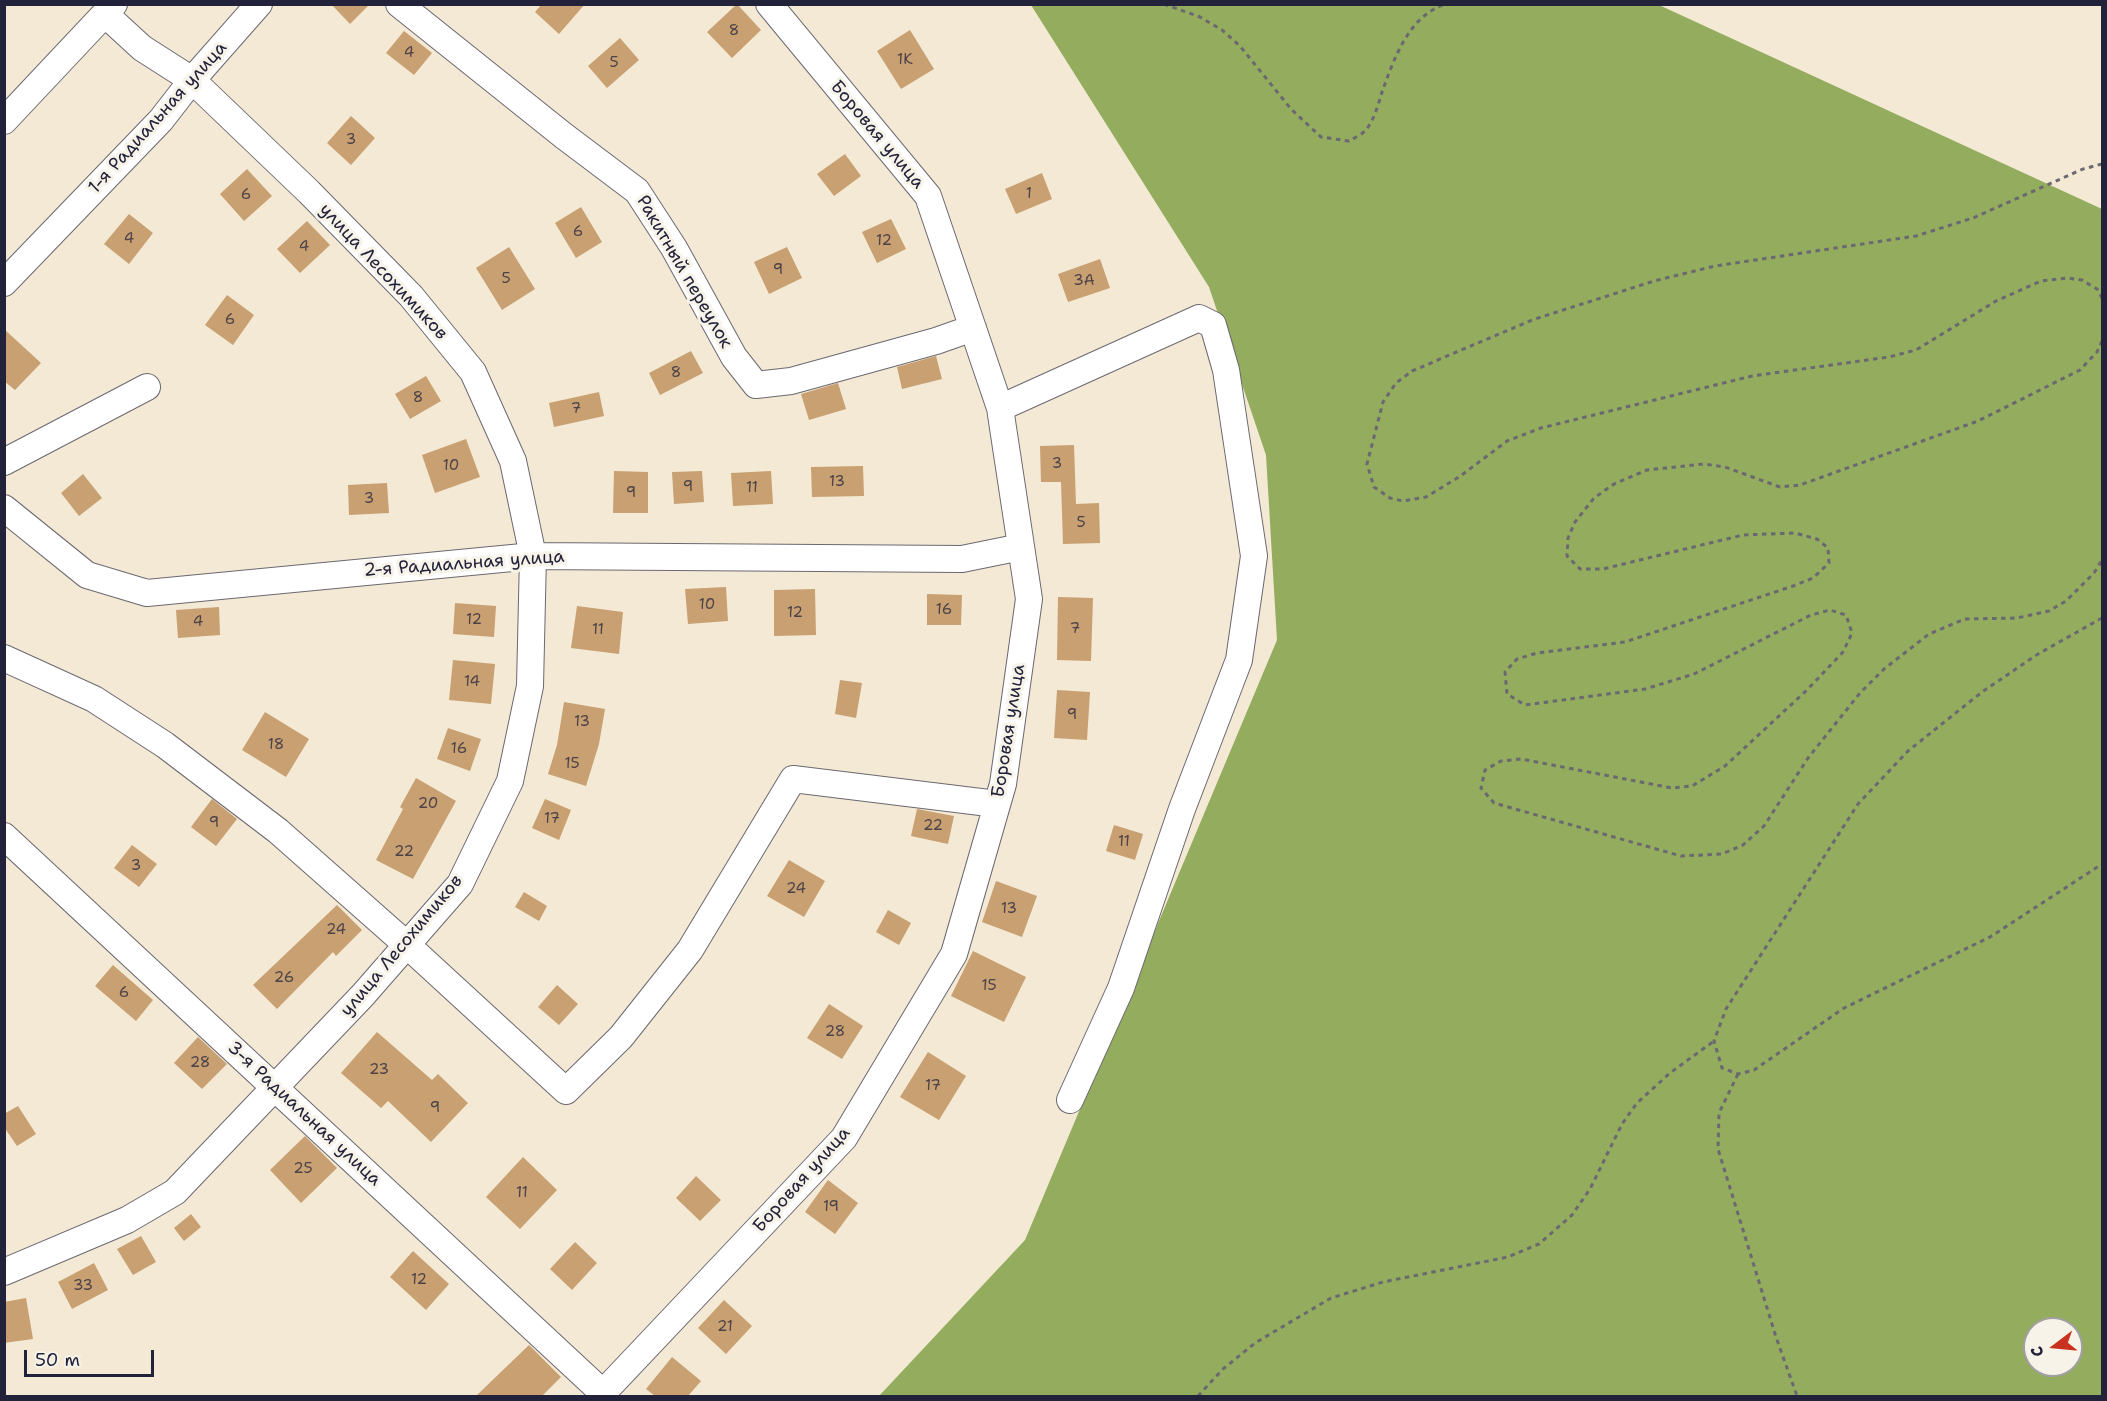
<!DOCTYPE html>
<html>
<head>
<meta charset="utf-8">
<style>
	body { margin:0 }
	#map { position:relative; width:2107px; height:1401px; overflow:hidden; background:#f3e9d4; font-family:"Shantell Sans",sans-serif }
	canvas { display:block }
	.frame { position:absolute; inset:0; border:6px solid #22223b; pointer-events:none }
	.north { position:absolute; left:2023px; top:1317px; width:60px; height:60px; box-sizing:border-box; background:#f7f3e8; border:2px solid #a29fa3; border-radius:50%; rotate:254deg; font-size:16px; font-weight:700; line-height:24px; text-align:center; color:#22223b }
	.north::after { content:''; display:block; margin:auto; width:21px; height:27px; background:#c8321e; clip-path:polygon(50% 0,100% 100%,50% 72%,0 100%) }
	.scale { position:absolute; left:24px; top:1350px; width:130px; height:27px; box-sizing:border-box; border:3px solid #22223b; border-top:0; padding-left:8px; font-size:18px; line-height:21px; white-space:nowrap; color:#22223b; -webkit-text-stroke:4px #f7f3e8; paint-order:stroke }
</style>
</head>
<body>
<div id="map">
<canvas width="2107" height="1401"></canvas>
<div class="frame"></div>
<div class="north">С</div>
<div class="scale">50 m</div>
</div>
<script>
const c = document.querySelector('canvas').getContext('2d');
c.lineJoin = 'round';
function paint(path, color) {
  c.fillStyle = color;
  c.fill(path, 'evenodd');
}
function strokePath(path, color, width, dash) {
  c.strokeStyle = color;
  c.lineWidth = width;
  c.lineCap = dash ? 'butt' : 'round';
  c.setLineDash(dash || []);
  c.stroke(path);
}
function write(font, color, halo, rows, align = 'center') {
  c.font = font + ' "Shantell Sans",sans-serif';
  c.lineWidth = 6;
  c.setLineDash([]);
  c.textBaseline = 'middle';
  c.strokeStyle = halo;
  c.fillStyle = color;
  for (const [text, x, y, turn = 0] of rows) {
    c.save();
    c.translate(x, y);
    c.rotate((+turn || 0) * Math.PI / 180);
    c.textAlign = isNaN(turn) ? turn : align;
    if (halo) c.strokeText(text, 0, 0);
    c.fillText(text, 0, 0);
    c.restore();
  }
}
paint(new Path2D(`
	M 1031,5 L 1659,5 L 2102,209 L 2102,1396 L 879,1396 L 1025,1240 L 1277,640 L 1266,455 L 1209,287 ZM 2035,1329 L 2071,1329 L 2071,1365 L 2035,1365 Z`), '#93ac5d');
paint(new Path2D(`
	M 331,4 L 370,4 L 350,24 Z
	M 542,4 L 585,4 L 559,34 L 535,12 Z
	M 737,4 L 761,30 L 732,58 L 707,32 Z
	M 910,30 L 934,69 L 901,89 L 877,51 Z
	M 404,31 L 432,53 L 414,75 L 386,53 Z
	M 620,38 L 639,60 L 607,88 L 588,66 Z
	M 351,116 L 375,138 L 351,165 L 327,143 Z
	M 845,154 L 861,176 L 834,196 L 817,174 Z
	M 247,169 L 272,196 L 244,221 L 220,194 Z
	M 1042,173 L 1052,199 L 1016,214 L 1005,189 Z
	M 581,207 L 602,242 L 576,258 L 555,223 Z
	M 129,214 L 153,233 L 129,264 L 104,244 Z
	M 891,219 L 906,249 L 877,263 L 862,232 Z
	M 307,221 L 330,245 L 300,273 L 277,249 Z
	M 509,247 L 535,289 L 502,310 L 476,268 Z
	M 787,247 L 802,278 L 769,294 L 754,262 Z
	M 1100,259 L 1110,288 L 1068,302 L 1058,274 Z
	M 227,295 L 254,315 L 233,345 L 205,325 Z
	M 4,329 L 41,363 L 15,390 L 4,381 Z
	M 691,351 L 703,373 L 660,395 L 649,373 Z
	M 936,356 L 942,379 L 902,389 L 897,367 Z
	M 426,376 L 441,401 L 410,419 L 395,394 Z
	M 838,383 L 846,409 L 809,420 L 801,394 Z
	M 599,392 L 604,416 L 554,427 L 549,403 Z
	M 466,439 L 480,477 L 435,493 L 422,455 Z
	M 1074,445 L 1076,504 L 1099,503 L 1100,543 L 1063,544 L 1061,482 L 1041,482 L 1040,446 Z
	M 863,466 L 864,496 L 812,497 L 811,467 Z
	M 614,471 L 648,472 L 648,513 L 613,513 Z
	M 702,471 L 704,502 L 674,504 L 672,472 Z
	M 771,471 L 773,504 L 733,506 L 731,473 Z
	M 83,474 L 102,498 L 79,516 L 61,493 Z
	M 387,483 L 389,513 L 349,515 L 348,485 Z
	M 726,587 L 728,621 L 688,624 L 685,589 Z
	M 815,589 L 816,635 L 774,636 L 774,590 Z
	M 927,594 L 962,595 L 961,625 L 927,625 Z
	M 1058,597 L 1093,598 L 1091,661 L 1057,660 Z
	M 455,603 L 496,606 L 494,637 L 453,634 Z
	M 577,606 L 623,612 L 619,654 L 571,648 Z
	M 219,607 L 220,635 L 178,638 L 176,610 Z
	M 453,660 L 495,664 L 491,704 L 449,700 Z
	M 840,680 L 862,683 L 856,718 L 835,714 Z
	M 1057,690 L 1090,692 L 1087,740 L 1054,738 Z
	M 564,702 L 605,709 L 599,744 L 586,786 L 548,774 L 557,745 Z
	M 265,712 L 309,739 L 286,777 L 242,750 Z
	M 448,728 L 481,739 L 470,771 L 437,759 Z
	M 416,778 L 456,801 L 413,879 L 376,860 L 403,809 L 400,807 Z
	M 212,799 L 237,819 L 216,846 L 191,827 Z
	M 545,799 L 571,810 L 559,840 L 532,828 Z
	M 917,809 L 954,816 L 948,844 L 911,836 Z
	M 1114,825 L 1143,834 L 1135,860 L 1106,851 Z
	M 132,845 L 157,864 L 139,887 L 114,868 Z
	M 789,860 L 825,881 L 804,917 L 767,896 Z
	M 996,881 L 1037,896 L 1022,937 L 982,922 Z
	M 524,892 L 547,906 L 539,921 L 515,907 Z
	M 337,905 L 362,930 L 336,956 L 333,952 L 277,1009 L 253,985 Z
	M 888,910 L 911,923 L 899,945 L 876,932 Z
	M 973,951 L 1026,977 L 1004,1022 L 951,996 Z
	M 113,965 L 153,1000 L 136,1021 L 95,986 Z
	M 557,985 L 578,1004 L 559,1025 L 538,1007 Z
	M 829,1004 L 863,1026 L 842,1059 L 807,1038 Z
	M 377,1032 L 432,1080 L 438,1074 L 468,1103 L 431,1142 L 388,1101 L 381,1108 L 341,1073 Z
	M 198,1037 L 227,1064 L 202,1089 L 174,1063 Z
	M 928,1052 L 966,1076 L 939,1120 L 900,1097 Z
	M 18,1106 L 36,1134 L 17,1146 L 4,1127 L 4,1114 Z
	M 305,1136 L 337,1168 L 301,1203 L 270,1170 Z
	M 523,1157 L 557,1190 L 520,1229 L 486,1197 Z
	M 696,1176 L 721,1200 L 700,1221 L 676,1198 Z
	M 828,1180 L 858,1203 L 835,1234 L 805,1212 Z
	M 191,1214 L 201,1227 L 184,1241 L 174,1228 Z
	M 141,1236 L 156,1262 L 133,1275 L 117,1249 Z
	M 575,1242 L 597,1263 L 572,1290 L 550,1269 Z
	M 413,1251 L 449,1284 L 426,1310 L 390,1277 Z
	M 94,1263 L 108,1290 L 72,1309 L 58,1282 Z
	M 26,1298 L 33,1339 L 4,1343 L 4,1302 Z
	M 724,1300 L 752,1326 L 726,1354 L 698,1328 Z
	M 529,1345 L 561,1377 L 542,1396 L 476,1396 Z
	M 672,1357 L 701,1381 L 688,1396 L 655,1396 L 646,1389 Z`), '#c8a071');
const minor = new Path2D(`
	M 399,4 L 564,136 L 637,191 L 674,248 L 734,357 L 756,385 L 791,381 L 936,341 L 973,328
	M 4,121 L 114,4
	M 4,283 L 161,120 L 192,80 L 259,4
	M 1000,408 L 1199,318 L 1213,325 L 1226,370 L 1254,556 L 1239,660 L 1182,809 L 1121,988 L 1070,1100
	M 4,462 L 147,387
	M 4,508 L 87,575 L 147,593 L 533,556 L 962,559 L 1021,547
	M 4,658 L 94,699 L 165,745 L 278,831 L 407,945 L 566,1091 L 621,1037 L 690,950 L 793,779 L 997,804
	M 4,836 L 603,1393
	M 4,1272 L 127,1220 L 175,1192 L 363,995 L 460,884 L 510,781 L 530,686 L 533,556 L 513,461 L 473,372 L 411,296 L 309,192 L 192,80 L 142,48 L 105,14
	M 600,1396 L 844,1138 L 954,954 L 1003,784 L 1029,599 L 1000,408 L 928,196 L 769,4`);
strokePath(minor, '#6b6871', 28);
strokePath(new Path2D(`
	M 1164,4 L 1200,17 L 1222,30 L 1240,46 L 1291,109 L 1321,137 L 1349,141 C 1354,138 1361,135 1365,131 C 1374,121 1378,105 1382,92 C 1394,59 1409,15 1446,4
	M 2102,164 L 2083,169 L 1973,218 L 1916,236 L 1715,266 L 1654,281 L 1532,320 L 1412,371 L 1396,383 L 1383,402 L 1367,464 L 1374,487 L 1390,498 L 1403,501 L 1426,497 L 1459,477 L 1507,441 L 1541,428 L 1752,376 L 1889,357 L 1916,350 L 1996,301 L 2041,281 L 2067,278 L 2082,280 L 2097,289 L 2102,298
	M 2102,341 L 2097,352 L 2080,370 L 1978,421 L 1800,485 L 1780,487 L 1725,467 L 1704,464 L 1647,470 L 1614,484 L 1594,498 L 1575,522 L 1568,538 L 1567,556 L 1580,569 L 1603,569 L 1743,535 L 1795,533 L 1817,539 L 1828,548 L 1829,563 L 1813,578 L 1793,586 L 1625,642 L 1537,653 L 1517,659 L 1505,672 L 1507,694 L 1525,705 L 1645,689 L 1694,674 L 1811,615 L 1830,610 L 1846,615 L 1852,633 L 1843,652 L 1807,690 L 1725,766 L 1692,786 L 1672,788 L 1521,759 L 1501,761 L 1485,770 L 1481,788 L 1494,803 L 1681,856 L 1722,854 L 1743,845 L 1764,826 L 1808,758 L 1860,693 L 1884,669 L 1929,634 L 1965,619 L 2017,618 L 2049,611 L 2066,601 L 2094,573 L 2102,560
	M 2102,618 L 2038,654 L 1982,692 L 1908,751 L 1858,804 L 1726,1009 L 1714,1041 L 1722,1068 L 1738,1074 L 1754,1070 L 1844,1008 L 1990,937 L 2102,864
	M 1738,1074 L 1719,1113 L 1718,1149 L 1776,1337 L 1797,1396
	M 1198,1396 L 1223,1369 L 1255,1343 L 1331,1298 L 1383,1282 L 1508,1257 L 1539,1244 L 1572,1215 L 1590,1189 L 1622,1124 L 1637,1103 L 1670,1073 L 1714,1041`), '#6b6871', 3, [4.5, 4.5]);
strokePath(minor, '#fff', 26);
write('15px', '#4c4248', null, [
	["8",734,31],
	["4",409,53],
	["1К",905,60],
	["5",614,63],
	["3",351,140],
	["1",1029,194],
	["6",246,195],
	["6",578,232],
	["4",129,239],
	["12",884,241],
	["4",304,247],
	["9",778,270],
	["5",506,279],
	["3А",1084,281],
	["6",230,320],
	["8",676,373],
	["8",418,398],
	["7",576,409],
	["3",1057,464],
	["10",451,466],
	["13",837,482],
	["9",688,487],
	["11",752,488],
	["9",631,493],
	["3",369,499],
	["5",1081,523],
	["10",707,605],
	["16",944,610],
	["12",795,613],
	["12",474,620],
	["4",198,622],
	["7",1075,629],
	["11",598,630],
	["14",472,682],
	["9",1072,715],
	["13",582,722],
	["18",276,745],
	["16",459,749],
	["15",572,764],
	["20",428,804],
	["17",552,819],
	["9",214,823],
	["22",933,826],
	["11",1124,842],
	["22",404,852],
	["3",136,866],
	["24",796,889],
	["13",1009,909],
	["24",336,930],
	["26",284,978],
	["15",989,986],
	["6",124,993],
	["28",835,1032],
	["28",200,1063],
	["23",379,1070],
	["17",933,1086],
	["9",435,1108],
	["25",303,1169],
	["11",522,1193],
	["19",831,1207],
	["12",419,1280],
	["33",83,1286],
	["21",725,1327]
]);
write('18px', '#22223b', '#f7f3e8', [
	["1-я Радиальная улица",158,118,-48],
	["Боровая улица",877,135,50],
	["улица Лесохимиков",383,272,47],
	["Ракитный переулок",684,272,60],
	["2-я Радиальная улица",464,564,-4],
	["Боровая улица",1009,731,-81],
	["улица Лесохимиков",402,946,-50],
	["3-я Радиальная улица",304,1114,43],
	["Боровая улица",802,1180,-48]
]);
</script>
</body>
</html>
